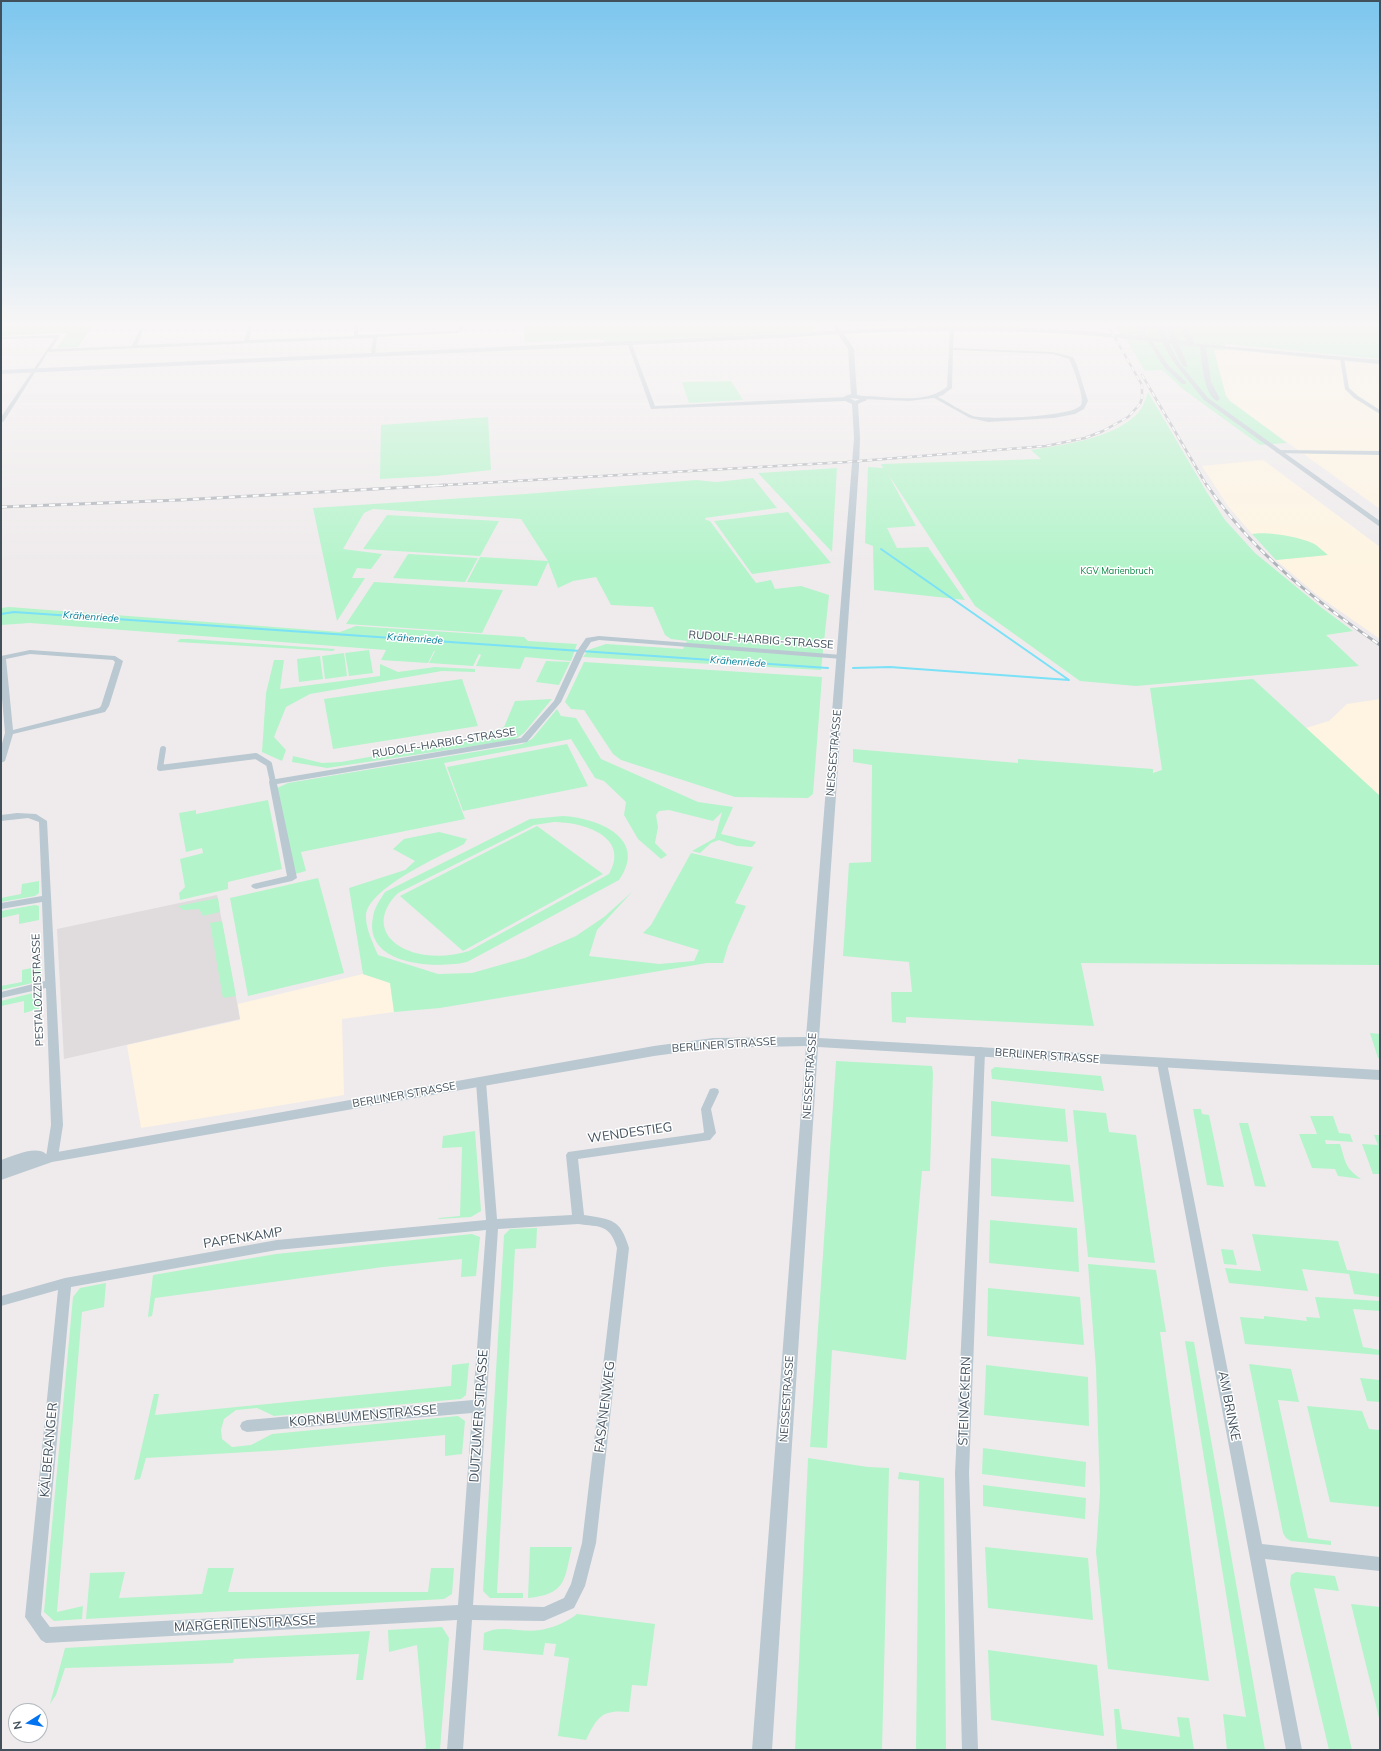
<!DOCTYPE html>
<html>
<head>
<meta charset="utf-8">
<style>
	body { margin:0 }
	#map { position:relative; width:1381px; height:1751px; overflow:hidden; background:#efebec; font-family:Mulish,sans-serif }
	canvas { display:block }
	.frame { position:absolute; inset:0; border:2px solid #42505c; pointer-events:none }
	.north { position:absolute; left:8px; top:1703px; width:40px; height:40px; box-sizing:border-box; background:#fff; border:1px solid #b3b9be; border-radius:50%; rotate:259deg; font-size:11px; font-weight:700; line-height:16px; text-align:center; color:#42505c }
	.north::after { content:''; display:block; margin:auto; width:14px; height:18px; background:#0274f2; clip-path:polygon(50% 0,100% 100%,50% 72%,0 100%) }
</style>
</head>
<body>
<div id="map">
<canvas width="1381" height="1751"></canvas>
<div class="frame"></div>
<div class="north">N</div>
</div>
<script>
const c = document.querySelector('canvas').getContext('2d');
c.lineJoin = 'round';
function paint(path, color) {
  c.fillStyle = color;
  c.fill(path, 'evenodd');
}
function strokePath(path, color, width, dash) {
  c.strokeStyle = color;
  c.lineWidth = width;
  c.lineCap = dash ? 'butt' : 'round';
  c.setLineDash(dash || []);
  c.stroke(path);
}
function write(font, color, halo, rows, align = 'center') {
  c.font = font + ' Mulish,sans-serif';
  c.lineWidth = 3;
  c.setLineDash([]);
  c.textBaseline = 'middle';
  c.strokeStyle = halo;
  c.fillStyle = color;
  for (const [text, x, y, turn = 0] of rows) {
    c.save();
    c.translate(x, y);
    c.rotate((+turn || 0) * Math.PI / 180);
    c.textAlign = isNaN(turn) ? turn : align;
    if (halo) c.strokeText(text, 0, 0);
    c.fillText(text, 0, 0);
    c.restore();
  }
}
paint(new Path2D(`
	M 1221,349 L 1380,365 L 1380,509 L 1230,401 L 1223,390 L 1214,350 Z
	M 1263,460 L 1380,547 L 1380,639 L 1317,595 L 1276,560 L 1327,555 L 1295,538 L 1271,534 L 1252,534 L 1228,506 L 1202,466 Z
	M 1380,699 L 1380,796 L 1306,728 L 1329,721 L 1347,704 Z
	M 363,974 L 390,983 L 394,1012 L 342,1019 L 344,1095 L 141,1128 L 127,1045 L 240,1020 L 238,1004 Z`), '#fef4e1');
paint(new Path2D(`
	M 217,895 L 240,1019 L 64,1059 L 57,929 Z`), '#e0dcde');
paint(new Path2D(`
	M 1,324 L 94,324 L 78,347 L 57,348 L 68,333 L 1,336 Z
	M 523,324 L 821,324 L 821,325 L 810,332 L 776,334 L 606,342 L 600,339 L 532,342 L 525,342 Z
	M 841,324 L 1024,324 L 1021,328 L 855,327 Z
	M 1114,324 L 1380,324 L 1380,359 L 1226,344 L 1225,350 L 1214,350 L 1226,396 L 1230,401 L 1287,443 L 1260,445 L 1184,390 L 1162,370 L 1145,371 L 1126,339 L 1122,339 Z
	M 731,381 L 743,400 L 689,403 L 682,382 Z
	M 1148,392 L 1206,491 L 1225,520 L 1255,553 L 1322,608 L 1353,631 L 1326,635 L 1359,666 L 1136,686 L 1080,681 L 975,606 L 888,474 L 916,526 L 887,528 L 897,548 L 928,547 L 965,600 L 874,590 L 873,546 L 865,543 L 868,467 L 883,468 L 881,464 L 1041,459 L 1031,450 C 1063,445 1110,439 1135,416 C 1142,410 1145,401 1148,392 Z
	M 488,417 L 491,470 L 436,476 L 380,479 L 381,425 Z
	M 837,468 L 832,552 L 758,473 Z
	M 753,478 L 777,508 L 705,518 L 706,520 L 710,521 L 756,583 L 771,580 L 775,589 L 801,586 L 829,595 L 821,670 L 583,657 L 588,650 L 606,644 L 683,649 L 687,641 L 671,639 L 665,635 L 653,607 L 611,605 L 596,577 L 573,581 L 558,588 L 548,562 L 537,586 L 467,582 L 480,557 L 548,561 L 521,519 L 373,509 L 364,513 L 343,549 L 382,554 L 371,569 L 357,568 L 352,578 L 365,578 L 337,621 L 313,508 L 525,494 L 696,480 L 716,482 Z
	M 788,512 L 831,563 L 752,574 L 714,521 Z
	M 387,515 L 499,521 L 480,556 L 363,549 Z
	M 1252,534 C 1266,531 1304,537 1316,545 C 1320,548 1324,552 1328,555 L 1276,560 Z
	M 408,554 L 478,558 L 465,582 L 393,578 Z
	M 374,582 L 503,590 L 482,633 L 346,624 Z
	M 9,607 L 340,632 L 356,626 L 524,637 L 528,641 L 577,644 L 571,661 L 525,657 L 520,669 L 476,666 L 481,655 L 479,654 L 473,666 L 429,663 L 435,651 L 434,651 L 428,663 L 381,660 L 386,650 L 30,623 L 1,625 L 1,608 Z
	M 180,639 L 189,639 L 335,649 L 333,651 L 177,642 Z
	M 369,650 L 373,673 L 349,676 L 345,653 Z
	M 344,653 L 347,676 L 325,679 L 322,656 Z
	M 320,656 L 323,679 L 299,682 L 297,659 Z
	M 274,660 L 284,660 L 280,689 L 380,676 L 380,664 L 398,672 L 435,667 L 475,669 L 475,672 L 442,671 L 310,694 L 286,707 L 274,737 L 286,750 L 282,761 L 262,752 L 266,693 Z
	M 546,661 L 570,662 L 559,685 L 536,682 Z
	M 584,662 L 822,677 L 813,794 L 808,798 L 735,797 L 621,760 L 613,754 L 584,710 L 571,709 L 565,702 Z
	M 462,679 L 478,726 L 333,749 L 324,699 Z
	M 1253,679 L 1380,796 L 1380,965 L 1081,963 L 1094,1026 L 906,1017 L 906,1023 L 892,1022 L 891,992 L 912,992 L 909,962 L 843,956 L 849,863 L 871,862 L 872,765 L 853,762 L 853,749 L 1018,763 L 1018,759 L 1153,769 L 1153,773 L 1162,770 L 1150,688 Z
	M 552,699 L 524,733 L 514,740 L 327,768 L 292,762 L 293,756 L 322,763 L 341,762 L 475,738 L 504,727 L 515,701 Z
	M 557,709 L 561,716 L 576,718 L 601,759 L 698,802 L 733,807 L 721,834 L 756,842 L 752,847 L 737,846 L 719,840 L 711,843 L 700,853 L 692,851 L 715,838 L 722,812 L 713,821 L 669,810 L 659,811 L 656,815 L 658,827 L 655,843 L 667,855 L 661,859 L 638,839 L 624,815 L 626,802 L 604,781 L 595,778 L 571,739 L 444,763 L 465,819 L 301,852 L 306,871 L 295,874 L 277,788 L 288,783 L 522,744 L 532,739 Z
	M 567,744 L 588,786 L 463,811 L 447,767 Z
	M 268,800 L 282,869 L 228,882 L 228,889 L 180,900 L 179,893 L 185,887 L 180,859 L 203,853 L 202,848 L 186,852 L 179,813 L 196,810 L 196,814 Z
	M 563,816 C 597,818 649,838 619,880 L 467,962 C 436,969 363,966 373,917 C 374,908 380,900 385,892 L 530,819 ZM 554,822 C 582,822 631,836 609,874 L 469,951 C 455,955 441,957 426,955 C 389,950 368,923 398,893 L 534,825 Z
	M 537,826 L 603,874 L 463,951 L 400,896 Z
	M 439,832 L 467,839 L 464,844 C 441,856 365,889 366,917 C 366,929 373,943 378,955 L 438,974 L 472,973 L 525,958 L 576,936 L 604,917 L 632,892 L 597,930 L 589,956 L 659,964 L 694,961 L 699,950 L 643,933 L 651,925 L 691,853 L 753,867 L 735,903 L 746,906 L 728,946 L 723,963 L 707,963 L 440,1008 L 394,1012 L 390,983 L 363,974 L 349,888 L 405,870 L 415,861 L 393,849 L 404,839 Z
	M 318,878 L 344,973 L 248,996 L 230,898 Z
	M 39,881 L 39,893 L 35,896 L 1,902 L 1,898 L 21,894 L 22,884 Z
	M 218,898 L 220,912 L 203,916 L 199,909 L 183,910 L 178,906 Z
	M 35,905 L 39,906 L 39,920 L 19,924 L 19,914 L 1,918 L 1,911 Z
	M 222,921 L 236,996 L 223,998 L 210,923 Z
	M 41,966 L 41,978 L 37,982 L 1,990 L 1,986 L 22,982 L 22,970 Z
	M 37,992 L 42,994 L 42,1008 L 24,1013 L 24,1001 L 1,1006 L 1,1001 Z
	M 1370,1033 L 1380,1034 L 1380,1058 L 1378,1058 Z
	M 836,1061 L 932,1066 L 933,1073 L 930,1171 L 922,1171 L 906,1360 L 832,1350 L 827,1448 L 810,1447 Z
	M 995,1067 L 1101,1076 L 1104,1091 L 992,1079 L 991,1070 Z
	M 991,1101 L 1065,1109 L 1068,1142 L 991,1136 Z
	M 1193,1109 L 1201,1109 L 1202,1114 L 1209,1115 L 1224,1187 L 1207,1185 Z
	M 1073,1110 L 1106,1113 L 1109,1132 L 1136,1135 L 1155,1263 L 1088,1257 Z
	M 1310,1116 L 1333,1116 L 1339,1133 L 1350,1134 L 1353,1142 L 1325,1140 L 1326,1144 L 1340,1144 C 1346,1162 1344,1167 1361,1179 L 1338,1176 L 1335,1169 L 1312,1168 L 1299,1134 L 1317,1134 Z
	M 1239,1123 L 1248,1123 L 1266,1187 L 1255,1186 Z
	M 475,1131 L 481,1211 L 471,1217 L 438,1219 L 439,1218 L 460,1216 L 462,1147 L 442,1148 L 443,1136 Z
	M 1374,1135 L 1380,1135 L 1380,1174 L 1373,1174 L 1362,1144 L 1378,1145 Z
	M 991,1158 L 1070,1165 L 1074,1202 L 991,1196 Z
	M 990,1220 L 1077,1228 L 1079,1272 L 989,1263 Z
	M 537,1228 L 536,1248 L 515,1249 L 497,1593 L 523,1593 L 523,1598 L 490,1598 L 483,1591 L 504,1235 L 510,1229 Z
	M 472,1234 L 480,1237 L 476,1276 L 461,1277 L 462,1259 L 383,1267 L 155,1298 L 152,1316 L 148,1317 L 153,1275 L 276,1254 Z
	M 1252,1234 L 1338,1241 L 1347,1270 L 1380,1274 L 1380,1297 L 1354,1294 L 1349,1274 L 1302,1269 L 1308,1291 L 1229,1283 L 1225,1268 L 1261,1271 Z
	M 1221,1249 L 1233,1250 L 1237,1265 L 1224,1264 Z
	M 1088,1264 L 1156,1270 L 1166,1332 L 1160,1332 L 1209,1681 L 1108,1669 L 1096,1552 L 1100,1492 L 1096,1369 Z
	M 106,1283 L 104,1307 L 82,1312 L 57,1612 L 83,1606 L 82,1619 L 54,1621 L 44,1612 L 73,1297 L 80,1288 Z
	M 988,1288 L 1080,1297 L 1084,1345 L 987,1336 Z
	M 1315,1297 L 1380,1301 L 1380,1311 L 1353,1309 L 1363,1347 L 1380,1350 L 1380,1355 L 1245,1344 L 1240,1317 L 1264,1319 L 1264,1316 L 1307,1321 L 1306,1317 L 1320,1318 Z
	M 1185,1341 L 1194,1342 L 1265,1750 L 1227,1750 L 1223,1714 L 1246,1717 Z
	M 469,1363 L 466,1395 L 461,1399 L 274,1416 L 257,1408 L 236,1410 L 224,1419 L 221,1430 L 222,1439 L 232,1447 L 251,1445 L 272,1434 L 458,1416 L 465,1421 L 462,1454 L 445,1456 L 445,1435 L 283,1450 L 146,1458 L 140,1479 L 134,1480 L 154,1394 L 159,1394 L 155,1415 L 451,1386 L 452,1365 Z
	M 1249,1364 L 1291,1369 L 1299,1402 L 1278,1400 L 1308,1538 L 1331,1541 L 1331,1545 L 1291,1541 L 1286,1538 L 1283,1533 Z
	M 986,1365 L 1088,1377 L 1089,1426 L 984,1415 Z
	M 1360,1378 L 1380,1380 L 1380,1402 L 1367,1401 Z
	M 1307,1406 L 1362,1411 L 1369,1429 L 1380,1430 L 1380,1507 L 1330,1502 Z
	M 983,1448 L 1086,1462 L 1085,1487 L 982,1474 Z
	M 808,1458 L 868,1467 L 889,1468 L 882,1750 L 795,1750 Z
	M 899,1472 L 944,1478 L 946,1750 L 916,1750 L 919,1481 L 898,1479 Z
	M 983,1485 L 1086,1498 L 1085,1519 L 983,1506 Z
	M 530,1547 L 572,1547 C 564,1580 567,1594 528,1598 Z
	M 985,1547 L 1088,1558 L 1093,1620 L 988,1608 Z
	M 208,1568 L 234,1568 L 228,1592 L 428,1592 L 431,1568 L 454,1568 L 452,1594 L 444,1599 L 86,1619 L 90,1573 L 125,1572 L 119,1598 L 202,1594 Z
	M 1296,1572 L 1335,1576 L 1339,1591 L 1314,1588 L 1352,1750 L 1329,1750 L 1290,1584 L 1291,1575 Z
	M 1351,1604 L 1380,1607 L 1380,1722 Z
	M 577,1614 L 655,1624 L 647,1686 L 632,1685 L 629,1712 C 602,1709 597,1717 586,1740 L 558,1736 L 569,1658 L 554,1656 L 556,1644 L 545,1643 L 543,1655 L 483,1650 L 484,1633 C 501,1624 521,1633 540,1630 C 553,1628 567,1622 577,1614 Z
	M 442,1627 L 449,1638 L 440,1750 L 419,1750 L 426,1748 L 417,1645 L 389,1652 L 388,1630 Z
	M 370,1631 L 363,1680 L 356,1680 L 359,1654 L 234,1659 L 233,1663 L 65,1668 L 56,1695 L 50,1704 L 65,1648 Z
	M 988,1650 L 1097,1665 L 1104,1736 L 991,1720 Z
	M 1114,1709 L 1119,1709 L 1122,1729 L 1180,1737 L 1177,1717 L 1189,1718 L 1194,1750 L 1117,1750 Z`), '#b3f4ca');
strokePath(new Path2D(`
	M 1,614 L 14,612 L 828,668
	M 853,668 L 890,667 L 1069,680 L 881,549`), '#7ae1f7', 2);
strokePath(new Path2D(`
	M 163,749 L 160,768 L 256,756 L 269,764 L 273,782`), '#bac8d1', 6);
paint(new Path2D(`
	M 249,324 L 253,324 L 249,340 L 354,336 L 354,324 L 358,324 L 358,335 L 456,331 L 459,329 L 459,324 L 463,324 L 463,330 L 457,333 L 377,337 L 375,355 L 373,356 L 371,355 L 373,338 L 48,352 L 4,421 L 1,423 L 1,417 L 55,338 L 1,339 L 1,337 L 60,335 L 51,349 L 132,346 L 141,327 L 143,326 L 145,327 L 137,345 L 244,341 Z
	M 952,329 L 954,330 L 953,348 L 1053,352 L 1073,357 L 1077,365 L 1088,401 L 1084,409 L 1075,414 L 1054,418 L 988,422 L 970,418 L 934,398 L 909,401 L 861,399 L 861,397 L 863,396 C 890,396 924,405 947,387 L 950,330 ZM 953,350 L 1053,354 L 1069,359 C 1073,367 1085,398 1081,405 C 1074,417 987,420 973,416 C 961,411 950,403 938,397 L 943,395 L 952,388 Z
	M 629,341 L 631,342 L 655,406 L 845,397 L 848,399 L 845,401 L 651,409 L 627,342 Z
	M 1340,358 L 1344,359 L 1349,388 L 1358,396 L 1380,410 L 1380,414 L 1354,398 L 1345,389 Z
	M 1279,450 L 1380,451 L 1380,455 L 1277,453 L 1276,452 Z
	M 599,636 L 842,655 L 846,657 L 842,659 L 599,640 L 591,642 L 585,651 L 561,702 L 527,742 L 277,784 L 297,878 L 292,881 L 256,889 L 253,888 L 251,886 L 253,884 L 287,876 L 269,782 L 270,780 L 521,738 L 554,701 L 577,651 L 586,638 Z
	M 30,650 L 115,656 L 123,661 L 109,706 L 105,712 L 13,734 L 5,761 L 1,763 L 1,747 L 5,733 L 1,687 L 1,656 ZM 30,654 L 113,660 L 115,662 L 101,706 L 99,708 L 13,730 L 6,659 Z
	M 17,813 L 36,814 L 47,821 L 63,1125 L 58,1157 L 56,1160 L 52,1161 L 48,1160 L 46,1157 L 51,1125 L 46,988 L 1,998 L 1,992 L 45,981 L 42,902 L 1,909 L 1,903 L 42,896 L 39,822 L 28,818 L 1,821 L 1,815 Z
	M 980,1047 L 984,1048 L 985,1051 L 969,1473 L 978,1750 L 962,1750 L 955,1473 L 975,1051 L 976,1048 Z
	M 1162,1059 L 1166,1060 L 1167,1063 L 1262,1544 L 1380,1557 L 1380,1571 L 1265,1559 L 1302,1750 L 1286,1750 L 1157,1063 L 1158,1060 Z
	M 481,1078 L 485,1079 L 486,1082 L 497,1219 L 572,1215 L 566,1155 L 568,1152 L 703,1133 L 704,1132 L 701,1109 L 710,1089 L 714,1088 L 718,1089 L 719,1092 L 711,1109 L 716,1133 L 710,1140 L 578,1159 L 584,1215 C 612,1220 620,1218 629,1248 L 596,1543 L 585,1586 L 574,1608 L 544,1621 L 472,1620 L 463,1750 L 447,1750 L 457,1620 L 46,1643 L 41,1640 L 25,1617 L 58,1290 L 1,1306 L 1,1296 L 65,1278 L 277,1240 L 486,1220 L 476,1082 L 477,1079 ZM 578,1224 C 600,1227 610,1224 617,1248 L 582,1543 L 571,1584 L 564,1598 L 544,1607 L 473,1605 L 498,1229 ZM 486,1230 L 473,1400 L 247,1420 L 242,1422 L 240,1426 L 242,1430 L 247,1432 L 472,1413 L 458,1605 L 50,1627 L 41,1615 L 71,1287 L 277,1250 Z`), '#bac8d1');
paint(new Path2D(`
	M 831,324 L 837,324 L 854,349 L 857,395 L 863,396 L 867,400 L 858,404 L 860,438 L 859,466 L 819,1038 L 1380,1070 L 1380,1080 L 818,1047 L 772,1750 L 752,1750 L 806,1046 L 713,1048 L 654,1056 L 52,1162 L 1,1180 L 1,1160 C 13,1156 36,1145 46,1154 L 654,1046 L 713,1038 L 806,1037 L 854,438 L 852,404 L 843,400 L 845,396 L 851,394 L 848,349 ZM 850,398 L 859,399 L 860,399 L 855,401 Z
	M 1156,324 L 1162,324 L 1170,346 L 1180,364 L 1208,398 L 1380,521 L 1380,527 L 1204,400 L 1175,364 L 1164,346 Z
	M 1165,324 L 1171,324 L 1188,367 L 1183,366 L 1172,345 Z
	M 1146,338 L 1150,338 L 1168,365 L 1186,382 L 1186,384 L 1182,384 L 1164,367 Z
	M 1190,343 L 1380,360 L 1380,364 L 1206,347 L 1211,382 L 1220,399 L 1217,401 C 1203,394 1202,360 1200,347 L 1190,345 Z`), '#bac8d1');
paint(new Path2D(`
	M 1140,324 L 1146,324 L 1145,337 L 1187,341 L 1179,324 L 1185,324 L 1195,344 L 1192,346 C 1139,340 1086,334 1032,332 C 948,329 864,331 781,338 L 1,374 L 1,370 L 781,334 C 900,325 1020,323 1139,336 Z`), '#bccad8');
const railFar1 = new Path2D(`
	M 1142,375 L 1207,486
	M 428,486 L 847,462 L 1046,446 L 1085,438 L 1103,431 L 1128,417 L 1140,404 L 1142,398 L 1142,385 L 1107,324`);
const rail = new Path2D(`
	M 1207,485 C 1252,552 1314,600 1380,645
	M 1,507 L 180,500 L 445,485`);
strokePath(railFar1, '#adb2b8', 2.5);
strokePath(rail, '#adb2b8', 3);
strokePath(railFar1, '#fff', 1.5, [5]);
strokePath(rail, '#fff', 2, [6]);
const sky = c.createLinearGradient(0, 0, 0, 569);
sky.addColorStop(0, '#7cc6ee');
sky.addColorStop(0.57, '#f8f6f6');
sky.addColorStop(1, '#f8f6f600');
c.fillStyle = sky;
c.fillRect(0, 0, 1381, 569);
write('9px', '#0b8544', '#fff', [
	["KGV Marienbruch",1117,571]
]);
write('italic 10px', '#037f99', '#fff', [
	["Krähenriede",91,617,4],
	["Krähenriede",415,639,4],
	["Krähenriede",738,662,4]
]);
write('11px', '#42505c', '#fff', [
	["RUDOLF-HARBIG-STRASSE",761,640,4],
	["RUDOLF-HARBIG-STRASSE",444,743,-9],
	["NEISSESTRASSE",834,753,-85],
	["PESTALOZZISTRASSE",38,990,-92],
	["BERLINER STRASSE",724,1045,-4],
	["BERLINER STRASSE",1047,1056,4],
	["NEISSESTRASSE",810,1076,-86],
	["BERLINER STRASSE",404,1095,-10],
	["NEISSESTRASSE",787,1399,-86]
]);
write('13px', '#42505c', '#fff', [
	["WENDESTIEG",630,1133,-8],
	["PAPENKAMP",243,1238,-9],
	["STEINACKERN",965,1401,-88],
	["AM BRINKE",1229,1406,79],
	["FASANENWEG",605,1407,-83],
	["KORNBLUMENSTRASSE",363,1416,-5],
	["DUTZUMER STRASSE",479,1416,-86],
	["KÄLBERANGER",49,1450,-85],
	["MARGERITENSTRASSE",245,1624,-3]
]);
</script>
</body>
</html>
